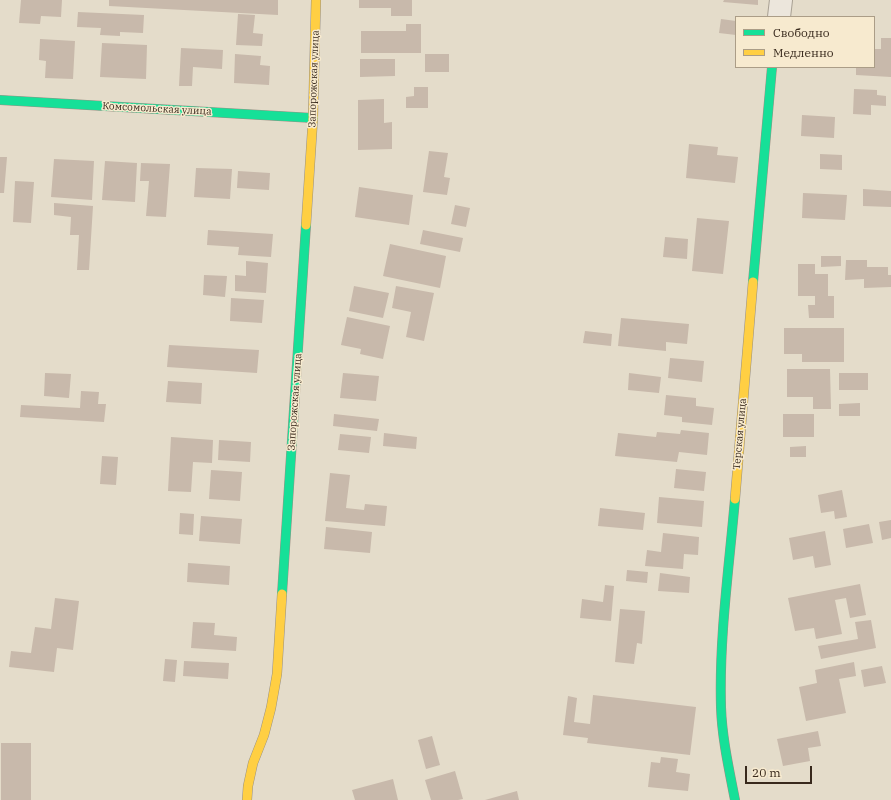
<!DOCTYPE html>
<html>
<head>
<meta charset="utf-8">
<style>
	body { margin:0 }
	#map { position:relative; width:891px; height:800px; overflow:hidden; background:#e4dcca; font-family:"IBM Plex Serif",serif }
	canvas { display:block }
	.legend { position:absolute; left:735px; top:16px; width:140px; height:52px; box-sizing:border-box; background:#f7eacf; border:1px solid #ab9d87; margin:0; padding:5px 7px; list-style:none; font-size:12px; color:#38291c }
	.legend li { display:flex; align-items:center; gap:8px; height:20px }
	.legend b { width:20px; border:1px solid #ab9d87 }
	.scale { position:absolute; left:745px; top:766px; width:67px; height:18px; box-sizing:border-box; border:2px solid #38291c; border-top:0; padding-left:5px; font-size:12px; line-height:14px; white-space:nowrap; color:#38291c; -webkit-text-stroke:3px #f7eacf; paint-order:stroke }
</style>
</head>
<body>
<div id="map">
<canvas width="891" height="800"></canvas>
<ul class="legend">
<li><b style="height:5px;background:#16e098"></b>Свободно</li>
<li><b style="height:5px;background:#ffcf43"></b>Медленно</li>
</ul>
<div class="scale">20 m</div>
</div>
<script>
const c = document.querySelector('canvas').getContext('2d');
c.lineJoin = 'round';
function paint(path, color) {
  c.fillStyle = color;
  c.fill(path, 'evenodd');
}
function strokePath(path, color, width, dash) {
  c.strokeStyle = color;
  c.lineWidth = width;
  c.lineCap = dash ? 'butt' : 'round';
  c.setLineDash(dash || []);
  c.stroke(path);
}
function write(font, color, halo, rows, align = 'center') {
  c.font = font + ' "IBM Plex Serif",serif';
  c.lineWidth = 3;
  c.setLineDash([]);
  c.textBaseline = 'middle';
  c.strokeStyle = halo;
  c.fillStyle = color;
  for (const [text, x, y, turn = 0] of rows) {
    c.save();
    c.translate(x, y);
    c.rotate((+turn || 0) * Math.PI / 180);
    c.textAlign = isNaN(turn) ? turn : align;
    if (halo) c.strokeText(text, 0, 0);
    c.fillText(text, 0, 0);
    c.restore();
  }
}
paint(new Path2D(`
	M 21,0 L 62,0 L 61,17 L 41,16 L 40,24 L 19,23 Z
	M 109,0 L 278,0 L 278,15 L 109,6 Z
	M 359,0 L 412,0 L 412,16 L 391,16 L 391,8 L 359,8 Z
	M 724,0 L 758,0 L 758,5 L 723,2 Z
	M 78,12 L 144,15 L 143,33 L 120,32 L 120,36 L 100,35 L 101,28 L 77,27 Z
	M 238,14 L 255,15 L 253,33 L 263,34 L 262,46 L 236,45 Z
	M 721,19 L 736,21 L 736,35 L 719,33 Z
	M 406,24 L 421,24 L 421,53 L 361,53 L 361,31 L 406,31 Z
	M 881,38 L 891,38 L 891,77 L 856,75 L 856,67 L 874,67 L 874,49 L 881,49 Z
	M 40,39 L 75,41 L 73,79 L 45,78 L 46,61 L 39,60 Z
	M 102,43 L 147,45 L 146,79 L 100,77 Z
	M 181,48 L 223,50 L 222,69 L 193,67 L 192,86 L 179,86 Z
	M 235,54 L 261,56 L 260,65 L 270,66 L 269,85 L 234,83 Z
	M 425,54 L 449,54 L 449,72 L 425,72 Z
	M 360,59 L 395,59 L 395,76 L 360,77 Z
	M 414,87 L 428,87 L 428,108 L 406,108 L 406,97 L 414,96 Z
	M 854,89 L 877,90 L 877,95 L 886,96 L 886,106 L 871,105 L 871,115 L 853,114 Z
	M 384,99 L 384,123 L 392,122 L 392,149 L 358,150 L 358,100 Z
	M 802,115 L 835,117 L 834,138 L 801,136 Z
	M 689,144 L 718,147 L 717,155 L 738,157 L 735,183 L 686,178 Z
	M 429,151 L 448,153 L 444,177 L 450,178 L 447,195 L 423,192 Z
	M 820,154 L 842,155 L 842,170 L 820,169 Z
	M 0,157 L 7,157 L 4,193 L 0,193 Z
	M 54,159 L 94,161 L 92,200 L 51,197 Z
	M 105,161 L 137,163 L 135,202 L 102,200 Z
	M 141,163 L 170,164 L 166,217 L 146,216 L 149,181 L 140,181 Z
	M 196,168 L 232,169 L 230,199 L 194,197 Z
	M 238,171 L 270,173 L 269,190 L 237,188 Z
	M 15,181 L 34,182 L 31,223 L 13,222 Z
	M 359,187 L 413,195 L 409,225 L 355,217 Z
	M 863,189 L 891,191 L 891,207 L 863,206 Z
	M 803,193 L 847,195 L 845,220 L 802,218 Z
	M 54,203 L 93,206 L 89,270 L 77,270 L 79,235 L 70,235 L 71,217 L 54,215 Z
	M 455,205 L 470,208 L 466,227 L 451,224 Z
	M 697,218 L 729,221 L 723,274 L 692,271 Z
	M 208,230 L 273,234 L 271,257 L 238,255 L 239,247 L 207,245 Z
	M 423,230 L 463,238 L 460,252 L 420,244 Z
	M 665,237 L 688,239 L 687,259 L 663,257 Z
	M 390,244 L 446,256 L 440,288 L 383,276 Z
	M 821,256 L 841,256 L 841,266 L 821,267 Z
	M 846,260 L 867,260 L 867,267 L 888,267 L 888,275 L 891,275 L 891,287 L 864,288 L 864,279 L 845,280 Z
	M 246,261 L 268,263 L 266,293 L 235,291 L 235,275 L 246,276 Z
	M 798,264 L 815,264 L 815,274 L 828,274 L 828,296 L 834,296 L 834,318 L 809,318 L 808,305 L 815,305 L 815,296 L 798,296 Z
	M 204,275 L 227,276 L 225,297 L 203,295 Z
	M 354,286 L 389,293 L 383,318 L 349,311 Z
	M 396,286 L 434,293 L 424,341 L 406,337 L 411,312 L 392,308 Z
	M 231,298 L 264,300 L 262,323 L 230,321 Z
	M 347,317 L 390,326 L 383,359 L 360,354 L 361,349 L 341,345 Z
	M 621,318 L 689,324 L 687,344 L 666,342 L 666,351 L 618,346 Z
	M 784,328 L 844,328 L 844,362 L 802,362 L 802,354 L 784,354 Z
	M 585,331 L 612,334 L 611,346 L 583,343 Z
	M 169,345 L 259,350 L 257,373 L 167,367 Z
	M 670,358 L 704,361 L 702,382 L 668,378 Z
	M 787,369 L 830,369 L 831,409 L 813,409 L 813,397 L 787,397 Z
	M 45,373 L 71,374 L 69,398 L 44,396 Z
	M 343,373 L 379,376 L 376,401 L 340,398 Z
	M 629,373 L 661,377 L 659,393 L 628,390 Z
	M 839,373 L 868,373 L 868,390 L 839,390 Z
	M 168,381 L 202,383 L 201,404 L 166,402 Z
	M 81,391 L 99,392 L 98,404 L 106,404 L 104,422 L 20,417 L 21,405 L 80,408 Z
	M 666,395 L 696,398 L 696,406 L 714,408 L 712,425 L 682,422 L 682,417 L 664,415 Z
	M 860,403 L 860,416 L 839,416 L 839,404 Z
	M 334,414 L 379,419 L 377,431 L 333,426 Z
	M 783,414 L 814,414 L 814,437 L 783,437 Z
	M 681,430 L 709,433 L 707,455 L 679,452 L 677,462 L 615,456 L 618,433 L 656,437 L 657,432 L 680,434 Z
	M 384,433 L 417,437 L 416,449 L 383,446 Z
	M 340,434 L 371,437 L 369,453 L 338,450 Z
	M 171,437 L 213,440 L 212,463 L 193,462 L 191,492 L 168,491 Z
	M 219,440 L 251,442 L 250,462 L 218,460 Z
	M 806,446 L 806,457 L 790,457 L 790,447 Z
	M 102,456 L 118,457 L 116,485 L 100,484 Z
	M 676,469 L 706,472 L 704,491 L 674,488 Z
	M 211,470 L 242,472 L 240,501 L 209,499 Z
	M 330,473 L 350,475 L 346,508 L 364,510 L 365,504 L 387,506 L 385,526 L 325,521 Z
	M 842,490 L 847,517 L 835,519 L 834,511 L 821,513 L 818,495 Z
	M 659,497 L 704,501 L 702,527 L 657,523 Z
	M 600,508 L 645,513 L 643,530 L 598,526 Z
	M 180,513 L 194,514 L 193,535 L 179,534 Z
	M 201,516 L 242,519 L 240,544 L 199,541 Z
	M 891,520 L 891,538 L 882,540 L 879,522 Z
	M 869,524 L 873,543 L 846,548 L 843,529 Z
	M 326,527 L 372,532 L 370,553 L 324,549 Z
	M 825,531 L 831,565 L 815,568 L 813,556 L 793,560 L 789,538 Z
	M 663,533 L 699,537 L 698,555 L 684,554 L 683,569 L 645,566 L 647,550 L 661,552 Z
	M 188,563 L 230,566 L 229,585 L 187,582 Z
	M 627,570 L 648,572 L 647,583 L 626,581 Z
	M 660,573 L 690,577 L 689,593 L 658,591 Z
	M 860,584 L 866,615 L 850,618 L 846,598 L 835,600 L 842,634 L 816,639 L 814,628 L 795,631 L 788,598 Z
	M 605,585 L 614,586 L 611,621 L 580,618 L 582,599 L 603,602 Z
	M 55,598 L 79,601 L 73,650 L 57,648 L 54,672 L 9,667 L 11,651 L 31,653 L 35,627 L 51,629 Z
	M 620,609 L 645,611 L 642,644 L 637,643 L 634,664 L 615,662 Z
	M 871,620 L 876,648 L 821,659 L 818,646 L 858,639 L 855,622 Z
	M 193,622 L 215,623 L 214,635 L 237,637 L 236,651 L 191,648 Z
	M 165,659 L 177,660 L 175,682 L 163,681 Z
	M 184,661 L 229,663 L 228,679 L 183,676 Z
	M 854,662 L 856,676 L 839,679 L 846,713 L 806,721 L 799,687 L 817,683 L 815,670 Z
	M 882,666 L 886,683 L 864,687 L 861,670 Z
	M 593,695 L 696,707 L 690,755 L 587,743 L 588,738 L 563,735 L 568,696 L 577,698 L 574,722 L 590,724 Z
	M 818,731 L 821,746 L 808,748 L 810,761 L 783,766 L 777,739 Z
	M 432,736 L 440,765 L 426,769 L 418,740 Z
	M 1,743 L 31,743 L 31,800 L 1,800 Z
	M 661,757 L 678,759 L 676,772 L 690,774 L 688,791 L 648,787 L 651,762 L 660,763 Z
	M 455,771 L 463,799 L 458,800 L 431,800 L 425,780 Z
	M 393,779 L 398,800 L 355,800 L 352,790 Z
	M 517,791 L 519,800 L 485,800 Z`), '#c8b9ab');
const street = new Path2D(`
	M 779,17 L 781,0`);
const fast = new Path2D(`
	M 0,100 L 313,118
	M 753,282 L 772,67
	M 735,499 C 729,568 719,638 721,707 C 722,738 729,769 735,800
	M 282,594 L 306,225`);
const slow = new Path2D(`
	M 306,225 L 313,118 L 316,0
	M 735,499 L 753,282
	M 247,800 L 248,786 L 253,763 L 264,735 L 271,708 L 277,674 L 282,594`);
strokePath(street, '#a9a194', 24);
strokePath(fast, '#989084', 10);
strokePath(slow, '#989084', 10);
strokePath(street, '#ece6dc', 22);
strokePath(fast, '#16e098', 9);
strokePath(slow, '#ffcf43', 9);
write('10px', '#38291c', '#f7eacf', [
	["Запорожская улица",314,79,-88],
	["Комсомольская улица",157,109,3],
	["Запорожская улица",295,402,-86],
	["Терская улица",740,434,-85]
]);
</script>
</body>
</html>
